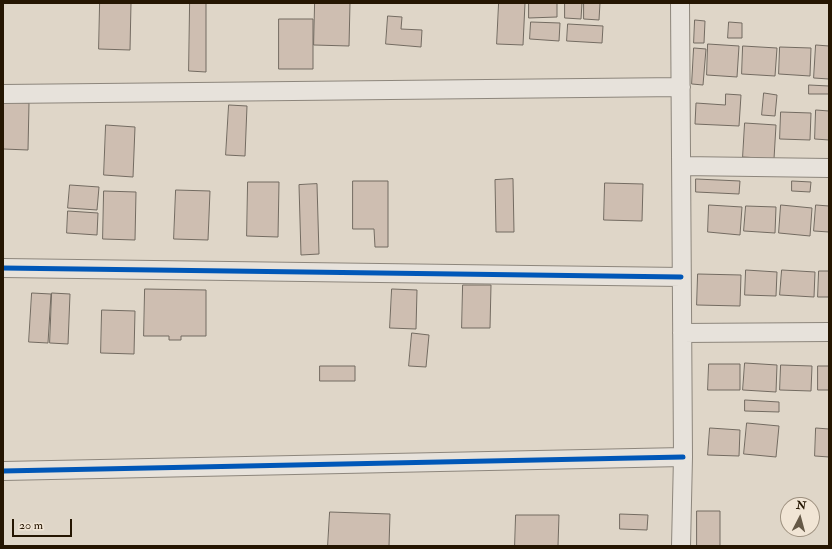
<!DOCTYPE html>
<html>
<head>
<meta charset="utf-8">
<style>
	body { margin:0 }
	#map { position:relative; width:832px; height:549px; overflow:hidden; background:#dfd6c8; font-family:"IM FELL Double Pica",serif }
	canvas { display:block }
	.frame { position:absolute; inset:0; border:4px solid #251602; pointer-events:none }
	.north { position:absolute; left:780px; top:497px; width:40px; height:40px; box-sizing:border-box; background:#f1e5d5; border:1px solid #9f9281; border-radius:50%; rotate:6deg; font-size:11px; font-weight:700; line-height:16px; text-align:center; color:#251602 }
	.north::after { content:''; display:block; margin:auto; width:14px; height:18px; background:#665947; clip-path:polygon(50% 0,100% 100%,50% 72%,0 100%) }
	.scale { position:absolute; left:12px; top:519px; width:60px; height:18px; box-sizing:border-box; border:2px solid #251602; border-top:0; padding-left:5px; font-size:12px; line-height:14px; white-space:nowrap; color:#251602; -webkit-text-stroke:3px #f1e5d5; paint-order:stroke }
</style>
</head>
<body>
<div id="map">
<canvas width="832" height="549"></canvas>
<div class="frame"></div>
<div class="north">N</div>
<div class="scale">20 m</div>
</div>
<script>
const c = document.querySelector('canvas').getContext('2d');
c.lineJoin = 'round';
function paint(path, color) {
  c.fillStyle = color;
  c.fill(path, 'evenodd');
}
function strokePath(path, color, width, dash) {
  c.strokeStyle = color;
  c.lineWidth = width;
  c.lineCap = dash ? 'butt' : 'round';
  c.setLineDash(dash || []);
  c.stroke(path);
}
const building = new Path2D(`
	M 100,3 L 131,3 L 130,50 L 99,49 Z
	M 190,3 L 206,3 L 206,72 L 189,71 Z
	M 315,3 L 350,3 L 349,46 L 314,45 Z
	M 499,3 L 525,3 L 523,45 L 497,44 Z
	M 529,3 L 557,3 L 557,17 L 529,18 Z
	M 565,3 L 582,3 L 581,19 L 565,18 Z
	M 584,3 L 600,3 L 599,20 L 584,19 Z
	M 388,16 L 402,17 L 401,29 L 422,30 L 421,47 L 386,44 Z
	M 279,19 L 313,19 L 313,69 L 279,69 Z
	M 695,20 L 705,21 L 704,43 L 694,43 Z
	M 531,22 L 560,23 L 559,41 L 530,39 Z
	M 729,22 L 742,23 L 742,38 L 728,38 Z
	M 568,24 L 603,26 L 602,43 L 567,41 Z
	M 708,44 L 739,46 L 737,77 L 707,75 Z
	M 816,45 L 829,46 L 829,79 L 814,78 Z
	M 743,46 L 777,48 L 775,76 L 742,74 Z
	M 780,47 L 811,48 L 810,76 L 779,74 Z
	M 694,48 L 706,49 L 703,85 L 692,84 Z
	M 809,85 L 829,86 L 829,94 L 809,94 Z
	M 764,93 L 777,95 L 775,116 L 762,115 Z
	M 726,94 L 741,95 L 739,126 L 695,124 L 696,103 L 725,105 Z
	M 3,102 L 29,103 L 28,150 L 3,149 Z
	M 229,105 L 247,106 L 245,156 L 226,155 Z
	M 816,110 L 829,111 L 829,140 L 815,139 Z
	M 781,112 L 811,113 L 810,140 L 780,139 Z
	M 745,123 L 776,125 L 774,159 L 743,157 Z
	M 106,125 L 135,127 L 133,177 L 104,175 Z
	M 513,179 L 514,232 L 496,232 L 495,180 Z
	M 696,179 L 740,181 L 739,194 L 696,192 Z
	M 353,181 L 388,181 L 388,247 L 375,247 L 374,229 L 353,229 Z
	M 792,181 L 811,182 L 810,192 L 792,191 Z
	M 248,182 L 279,182 L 278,237 L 247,236 Z
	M 605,183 L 643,184 L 642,221 L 604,220 Z
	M 317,184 L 319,254 L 301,255 L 299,185 Z
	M 70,185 L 99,187 L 97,210 L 68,208 Z
	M 176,190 L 210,191 L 208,240 L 174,239 Z
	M 104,191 L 136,192 L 135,240 L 103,239 Z
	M 709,205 L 742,207 L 740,235 L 708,232 Z
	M 781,205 L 812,208 L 810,236 L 779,233 Z
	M 816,205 L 829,206 L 829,232 L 814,231 Z
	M 746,206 L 776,207 L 775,233 L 744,231 Z
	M 68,211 L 98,213 L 97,235 L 67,233 Z
	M 746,270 L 777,272 L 776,296 L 745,295 Z
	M 782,270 L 815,272 L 814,297 L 780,295 Z
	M 819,271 L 829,271 L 829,297 L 818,297 Z
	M 698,274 L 741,275 L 740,306 L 697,305 Z
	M 463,285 L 491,285 L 490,328 L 462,328 Z
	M 145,289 L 206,290 L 206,336 L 181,336 L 181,340 L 169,340 L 169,336 L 144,336 Z
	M 392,289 L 417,290 L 416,329 L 390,328 Z
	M 32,293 L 51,294 L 48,343 L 29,342 Z
	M 52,293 L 70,294 L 68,344 L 50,343 Z
	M 102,310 L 135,311 L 134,354 L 101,353 Z
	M 412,333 L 429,335 L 426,367 L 409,366 Z
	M 745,363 L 777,365 L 776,392 L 743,390 Z
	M 709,364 L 740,364 L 740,390 L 708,390 Z
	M 781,365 L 812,366 L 811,391 L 780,390 Z
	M 320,366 L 355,366 L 355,381 L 320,381 Z
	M 818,366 L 829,366 L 829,390 L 818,390 Z
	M 745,400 L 779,402 L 779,412 L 745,411 Z
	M 747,423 L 779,426 L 776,457 L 744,454 Z
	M 710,428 L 740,430 L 739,456 L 708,455 Z
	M 816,428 L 829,429 L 829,457 L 815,456 Z
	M 697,511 L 720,511 L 720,546 L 697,546 Z
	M 330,512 L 390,514 L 389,546 L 328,546 Z
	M 620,514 L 648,515 L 647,530 L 620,529 Z
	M 516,515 L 559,515 L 558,546 L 515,546 Z`);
paint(building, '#cebeb1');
strokePath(building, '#736b61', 1);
const minor = new Path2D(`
	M 680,3 L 683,457 L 681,546
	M 3,94 L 681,87
	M 682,166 L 829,168
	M 3,268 L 681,277
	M 682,333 L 829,332
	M 3,471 L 683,457`);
strokePath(minor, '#8d867c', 20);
strokePath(minor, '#e7e2db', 18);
strokePath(new Path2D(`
	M 3,268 L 681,277
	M 3,471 L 683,457`), '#0057b8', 5);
</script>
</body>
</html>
